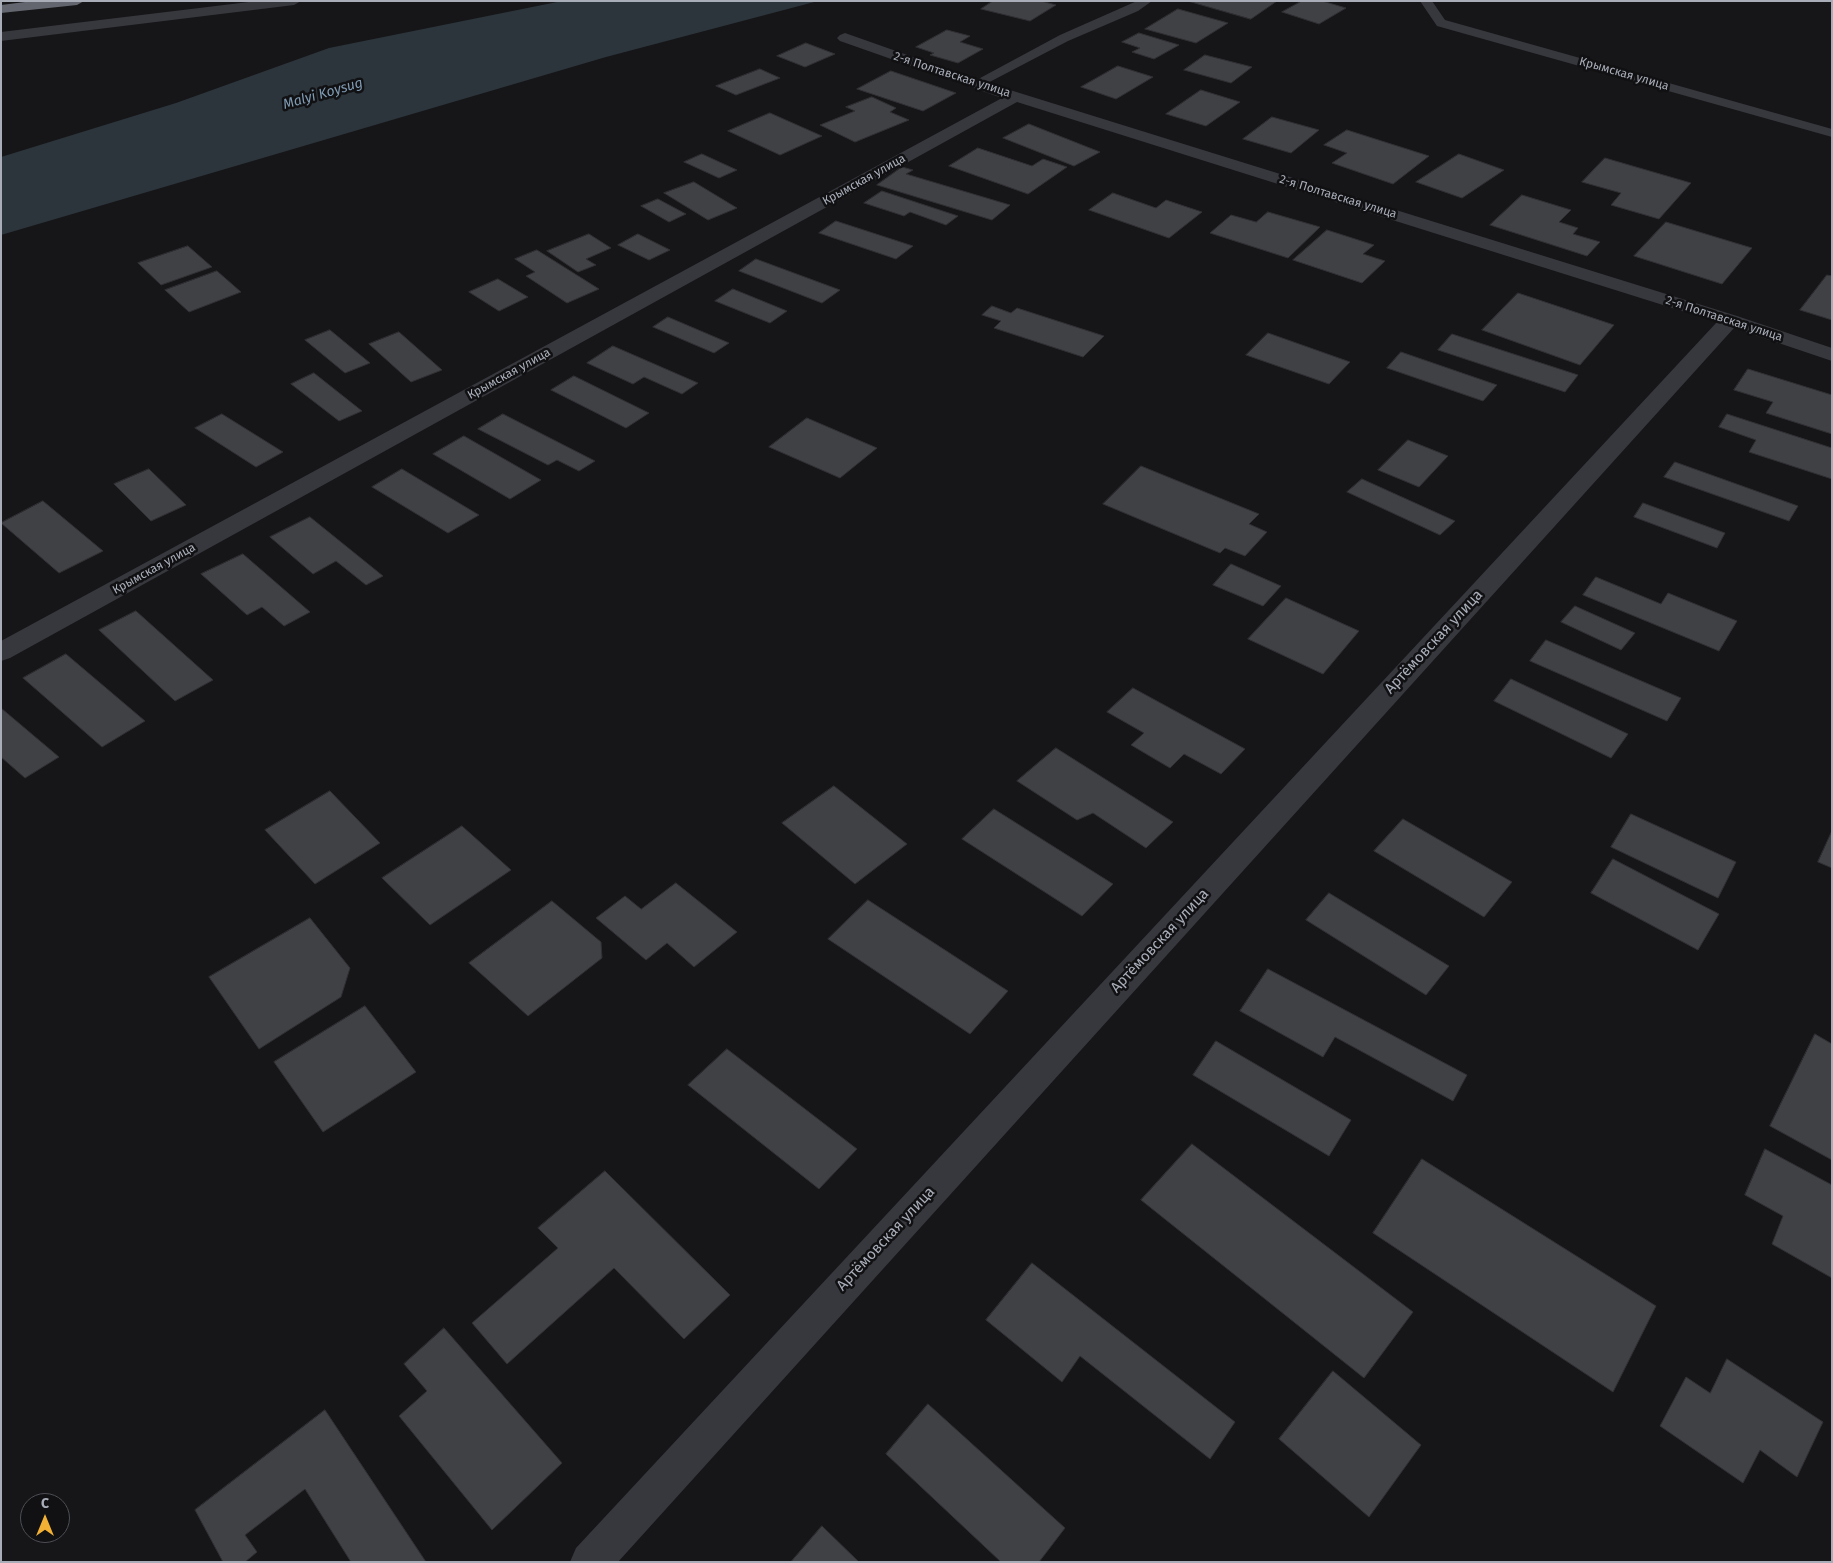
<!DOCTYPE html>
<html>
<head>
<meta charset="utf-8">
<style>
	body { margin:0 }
	#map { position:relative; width:1833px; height:1563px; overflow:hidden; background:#161618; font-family:"Fira Sans",sans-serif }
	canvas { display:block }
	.frame { position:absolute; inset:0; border:2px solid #a8adb8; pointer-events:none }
	.north { position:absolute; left:20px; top:1493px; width:50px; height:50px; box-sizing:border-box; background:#111113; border:1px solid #4d4f55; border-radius:50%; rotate:0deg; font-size:14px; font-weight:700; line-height:20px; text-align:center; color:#a8adb8 }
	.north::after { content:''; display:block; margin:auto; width:18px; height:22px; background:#f2b134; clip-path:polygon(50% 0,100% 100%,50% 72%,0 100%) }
</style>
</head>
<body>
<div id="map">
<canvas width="1833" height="1563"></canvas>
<div class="frame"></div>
<div class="north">С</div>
</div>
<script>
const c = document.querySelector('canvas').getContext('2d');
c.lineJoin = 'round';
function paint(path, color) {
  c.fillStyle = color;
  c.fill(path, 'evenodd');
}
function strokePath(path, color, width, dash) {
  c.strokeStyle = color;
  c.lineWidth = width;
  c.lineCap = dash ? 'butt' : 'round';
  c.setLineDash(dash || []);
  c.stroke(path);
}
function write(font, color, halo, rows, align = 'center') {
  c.font = font + ' "Fira Sans",sans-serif';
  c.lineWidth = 5;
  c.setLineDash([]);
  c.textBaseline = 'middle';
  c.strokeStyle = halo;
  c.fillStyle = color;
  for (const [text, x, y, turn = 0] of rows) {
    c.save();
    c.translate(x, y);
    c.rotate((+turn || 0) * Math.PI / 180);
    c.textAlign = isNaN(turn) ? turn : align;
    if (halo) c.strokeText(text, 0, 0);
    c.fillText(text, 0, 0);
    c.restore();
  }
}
paint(new Path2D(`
	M 562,1 L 818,1 L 606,57 L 1,235 L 1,157 L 176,103 L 329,48 Z`), '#2c353c');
const building = new Path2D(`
	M 993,1 L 1041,1 L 1056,5 L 1030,21 L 981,9 Z
	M 1188,1 L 1277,1 L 1251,19 Z
	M 1302,1 L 1322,1 L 1346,8 L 1319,24 L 1282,12 Z
	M 1178,9 L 1228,23 L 1196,43 L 1145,29 Z
	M 947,30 L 970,36 L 960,42 L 983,49 L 958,63 L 930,55 L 934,53 L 916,47 Z
	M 1139,33 L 1179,45 L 1154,59 L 1132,52 L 1140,48 L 1122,42 Z
	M 806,43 L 835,54 L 805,67 L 777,56 Z
	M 1205,55 L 1252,67 L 1231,83 L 1184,70 Z
	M 1118,66 L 1153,77 L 1116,99 L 1081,87 Z
	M 760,69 L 780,78 L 736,95 L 716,86 Z
	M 891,71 L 956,93 L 923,111 L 857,89 Z
	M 1201,90 L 1240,102 L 1206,126 L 1166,114 Z
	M 872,97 L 896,108 L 890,112 L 909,120 L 855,142 L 820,125 L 855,111 L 846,107 Z
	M 770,113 L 822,136 L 780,155 L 728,131 Z
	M 1272,117 L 1319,130 L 1291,153 L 1243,139 Z
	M 1029,124 L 1100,152 L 1074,166 L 1003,138 Z
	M 1347,130 L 1429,156 L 1393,184 L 1332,163 L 1347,153 L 1324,145 Z
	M 978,148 L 1032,166 L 1043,159 L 1067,167 L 1028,194 L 949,166 Z
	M 702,154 L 737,170 L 719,178 L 684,162 Z
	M 1459,154 L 1504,170 L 1462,198 L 1416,182 Z
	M 1605,158 L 1691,183 L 1659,219 L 1611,205 L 1621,193 L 1582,182 Z
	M 902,167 L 913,170 L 906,174 L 1010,205 L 992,220 L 877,185 Z
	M 694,182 L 737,208 L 708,220 L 664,193 Z
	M 882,191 L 958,216 L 946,225 L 910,212 L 904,216 L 864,203 Z
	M 1113,193 L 1156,208 L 1166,200 L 1202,212 L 1169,238 L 1089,210 Z
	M 1522,195 L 1571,210 L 1559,222 L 1578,228 L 1573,234 L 1600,242 L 1587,256 L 1490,225 Z
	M 658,199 L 686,214 L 669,222 L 641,206 Z
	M 1268,212 L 1320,227 L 1288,258 L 1210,233 L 1231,215 L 1256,222 Z
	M 836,221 L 913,246 L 896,259 L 819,233 Z
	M 1666,222 L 1752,248 L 1722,284 L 1634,256 Z
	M 1327,230 L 1374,245 L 1363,254 L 1385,261 L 1362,283 L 1293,260 Z
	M 589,234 L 611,248 L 586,259 L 596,265 L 578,272 L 547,251 Z
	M 638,234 L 670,250 L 649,260 L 618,245 Z
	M 188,246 L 212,267 L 161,285 L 138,263 Z
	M 537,250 L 599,289 L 567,303 L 526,276 L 535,272 L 515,259 Z
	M 756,259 L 840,290 L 822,303 L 739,271 Z
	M 217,271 L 241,292 L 189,312 L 165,290 Z
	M 1827,275 L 1832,276 L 1832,320 L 1800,310 Z
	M 498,279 L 528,297 L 499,311 L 469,292 Z
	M 733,289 L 787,311 L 770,323 L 715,301 Z
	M 1518,293 L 1614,325 L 1580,365 L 1482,330 Z
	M 992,306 L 1011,313 L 1017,308 L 1104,336 L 1083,357 L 994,328 L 1001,321 L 982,315 Z
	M 668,317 L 729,343 L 714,353 L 653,327 Z
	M 330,330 L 370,363 L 345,373 L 305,340 Z
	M 399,332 L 442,370 L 411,382 L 369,344 Z
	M 1268,333 L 1350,362 L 1329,384 L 1246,355 Z
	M 1452,334 L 1578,375 L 1565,392 L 1438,350 Z
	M 613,346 L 698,383 L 682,394 L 644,377 L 633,384 L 587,363 Z
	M 1401,352 L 1497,385 L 1483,401 L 1387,368 Z
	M 1748,369 L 1832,395 L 1832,434 L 1766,413 L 1773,402 L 1734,390 Z
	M 314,373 L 362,411 L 339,421 L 291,384 Z
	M 574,376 L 649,413 L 626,428 L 551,390 Z
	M 222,414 L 283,452 L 256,467 L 195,428 Z
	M 503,414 L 595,461 L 579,471 L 557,460 L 548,465 L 478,429 Z
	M 1727,414 L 1832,448 L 1832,479 L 1749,452 L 1756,440 L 1719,427 Z
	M 807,418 L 877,448 L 840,478 L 769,447 Z
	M 464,436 L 541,480 L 510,499 L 433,454 Z
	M 1408,440 L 1448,456 L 1419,487 L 1378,470 Z
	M 1675,462 L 1798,506 L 1789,521 L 1664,477 Z
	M 1141,466 L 1259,514 L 1249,524 L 1267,532 L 1245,556 L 1225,548 L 1220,553 L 1103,504 Z
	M 149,469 L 186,505 L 151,521 L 114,484 Z
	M 402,469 L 479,515 L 448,533 L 372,487 Z
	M 1362,479 L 1455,521 L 1440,535 L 1347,492 Z
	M 43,501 L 103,551 L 59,573 L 1,523 Z
	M 1643,503 L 1725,533 L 1717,548 L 1634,517 Z
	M 310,517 L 383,576 L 366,585 L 336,561 L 313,574 L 270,537 Z
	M 243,554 L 310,612 L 284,626 L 262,607 L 247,615 L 201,574 Z
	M 1231,564 L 1281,586 L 1263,606 L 1213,585 Z
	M 1596,577 L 1661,604 L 1668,593 L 1737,621 L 1719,651 L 1583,595 Z
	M 1286,598 L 1359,631 L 1323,674 L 1248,639 Z
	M 1575,606 L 1635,633 L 1621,650 L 1561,622 Z
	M 136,611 L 213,680 L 175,701 L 99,630 Z
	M 1546,640 L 1681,698 L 1667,721 L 1530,661 Z
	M 66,654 L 145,721 L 102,747 L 23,678 Z
	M 1511,679 L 1628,734 L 1611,758 L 1494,701 Z
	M 1133,688 L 1245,749 L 1221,774 L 1184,754 L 1170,768 L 1131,745 L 1144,733 L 1107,712 Z
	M 1,708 L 59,757 L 25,778 L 1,757 Z
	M 1056,748 L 1173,822 L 1146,848 L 1093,813 L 1077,820 L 1017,781 Z
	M 834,786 L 907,844 L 855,884 L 782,823 Z
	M 330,791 L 380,843 L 315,884 L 265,830 Z
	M 994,809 L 1113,884 L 1082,916 L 962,839 Z
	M 1631,814 L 1736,862 L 1718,898 L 1611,847 Z
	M 1403,819 L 1512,882 L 1484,917 L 1374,851 Z
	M 462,826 L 511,870 L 430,925 L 382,878 Z
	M 1832,831 L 1832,868 L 1818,862 Z
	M 1613,859 L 1719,914 L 1698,950 L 1591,893 Z
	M 676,883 L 737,932 L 694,967 L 667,943 L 646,960 L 596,918 L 625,896 L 641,909 Z
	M 1329,893 L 1449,966 L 1426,995 L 1306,920 Z
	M 868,900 L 1008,991 L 970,1034 L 828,939 Z
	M 552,901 L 601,942 L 602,958 L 528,1016 L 469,963 Z
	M 310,918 L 350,968 L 341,997 L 259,1049 L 209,977 Z
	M 1268,969 L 1467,1075 L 1453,1101 L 1335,1037 L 1323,1057 L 1240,1011 Z
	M 365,1006 L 416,1072 L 323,1132 L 274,1062 Z
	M 1815,1034 L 1832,1044 L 1832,1160 L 1770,1126 Z
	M 1216,1041 L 1351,1120 L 1329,1156 L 1193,1075 Z
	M 727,1049 L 857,1149 L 819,1189 L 688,1085 Z
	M 1192,1144 L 1413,1312 L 1364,1378 L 1141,1200 Z
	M 1765,1149 L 1832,1185 L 1832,1278 L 1772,1244 L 1783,1216 L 1745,1195 Z
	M 1422,1159 L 1656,1306 L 1613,1392 L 1373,1233 Z
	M 605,1171 L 730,1295 L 684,1339 L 614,1268 L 507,1364 L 472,1323 L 558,1248 L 538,1228 Z
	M 1032,1263 L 1235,1422 L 1210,1459 L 1080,1356 L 1062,1382 L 986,1320 Z
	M 444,1328 L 562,1463 L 492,1530 L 399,1416 L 427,1391 L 404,1364 Z
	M 1727,1359 L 1823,1422 L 1797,1477 L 1760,1450 L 1743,1483 L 1660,1426 L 1686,1377 L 1710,1393 Z
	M 1333,1371 L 1421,1445 L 1369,1517 L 1279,1439 Z
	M 928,1404 L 1065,1528 L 1039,1562 L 1001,1562 L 886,1454 Z
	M 325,1410 L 426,1562 L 351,1562 L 305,1489 L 245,1535 L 257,1552 L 245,1562 L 223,1562 L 195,1510 Z
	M 822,1526 L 859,1562 L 791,1562 Z`);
paint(building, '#404145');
strokePath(building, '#303034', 1);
paint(new Path2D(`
	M 1137,1 L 1152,1 L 1138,11 L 1068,41 L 980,87 L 975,88 L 969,84 L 1060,35 Z
	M 1420,1 L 1432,1 L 1445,20 L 1832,129 L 1832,137 L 1437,26 Z`), '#37383d');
paint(new Path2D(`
	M 257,1 L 301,1 L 294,5 L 1,41 L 1,32 Z
	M 845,33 L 981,81 L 1737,316 L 1832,348 L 1832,361 L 1734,328 L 618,1562 L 570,1562 L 576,1548 L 1717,322 L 1017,102 L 10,658 L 1,661 L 1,641 L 1002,98 L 840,41 L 837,38 L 840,35 Z`), '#37383d');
paint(new Path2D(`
	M 33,1 L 84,1 L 77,5 L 1,13 L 1,5 Z`), '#63666e');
write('12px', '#a8adb8', '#111113', [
	["Крымская улица",1624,74,16],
	["2-я Полтавская улица",952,75,18],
	["Крымская улица",864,180,-29],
	["2-я Полтавская улица",1338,197,17],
	["2-я Полтавская улица",1724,319,18],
	["Крымская улица",509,374,-29],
	["Крымская улица",154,569,-29]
]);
write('italic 14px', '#7f9bb3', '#111113', [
	["Malyi Koysug",323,94,-16]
]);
write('15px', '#a8adb8', '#111113', [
	["Артёмовская улица",1434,642,-47],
	["Артёмовская улица",1160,941,-47],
	["Артёмовская улица",886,1239,-47]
]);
</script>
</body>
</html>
